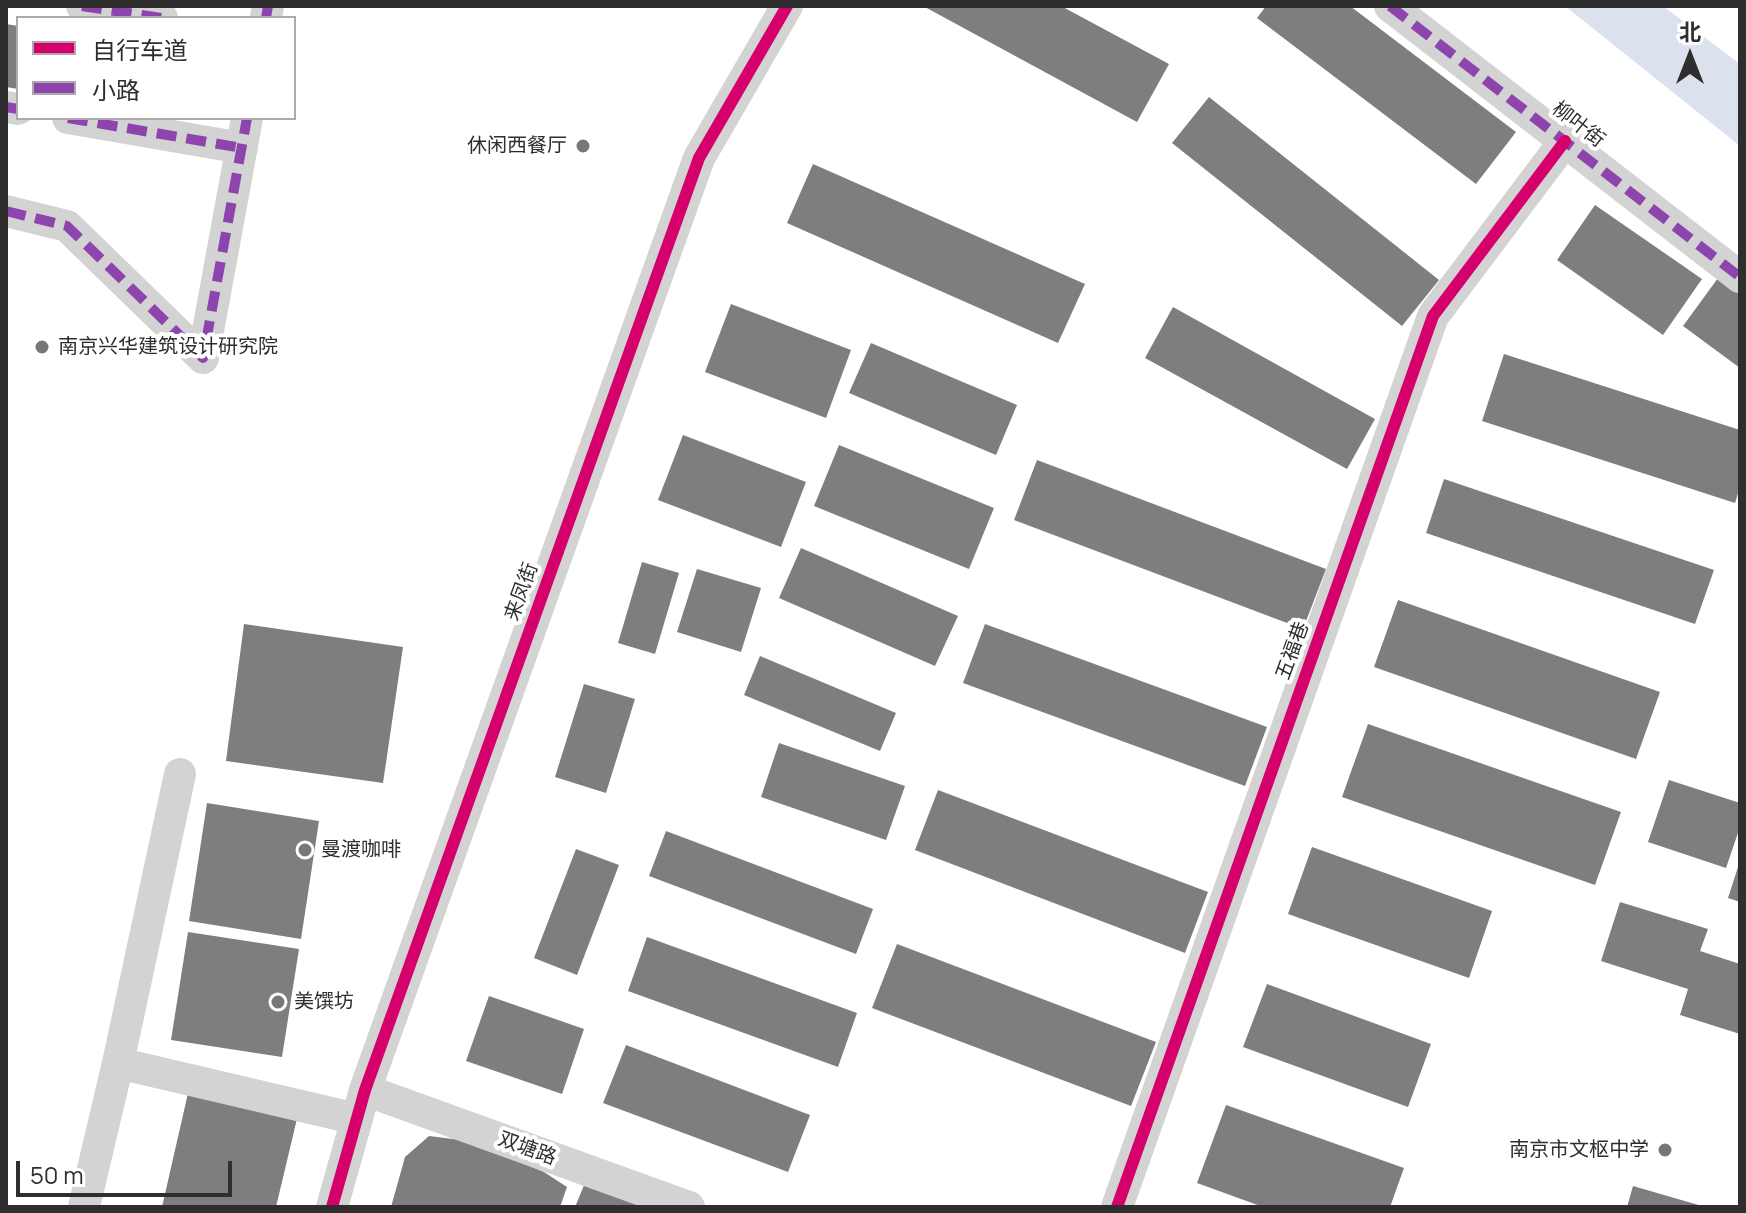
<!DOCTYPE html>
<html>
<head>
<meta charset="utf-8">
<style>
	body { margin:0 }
	#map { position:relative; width:1746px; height:1213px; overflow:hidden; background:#fff; font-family:Manrope,"Noto Sans SC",sans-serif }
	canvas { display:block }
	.frame { position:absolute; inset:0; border:8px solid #2e2e2e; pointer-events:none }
	.legend { position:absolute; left:16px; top:16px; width:280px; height:104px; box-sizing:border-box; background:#fff; border:2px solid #ababab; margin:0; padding:10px 14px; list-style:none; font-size:24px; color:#2e2e2e }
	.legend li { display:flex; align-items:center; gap:16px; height:40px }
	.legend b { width:40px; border:2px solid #ababab }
	.north { position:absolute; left:1650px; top:16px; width:80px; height:80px; -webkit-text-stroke:6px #fff; paint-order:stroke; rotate:0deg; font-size:22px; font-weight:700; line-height:32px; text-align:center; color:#2e2e2e }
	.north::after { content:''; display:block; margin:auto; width:28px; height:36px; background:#2e2e2e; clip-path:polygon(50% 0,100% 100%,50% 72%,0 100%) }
	.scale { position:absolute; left:16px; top:1161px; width:216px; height:36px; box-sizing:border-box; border:4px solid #2e2e2e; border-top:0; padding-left:10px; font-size:24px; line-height:28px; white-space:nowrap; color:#2e2e2e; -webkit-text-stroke:6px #fff; paint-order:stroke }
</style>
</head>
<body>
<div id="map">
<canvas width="1746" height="1213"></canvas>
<div class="frame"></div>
<ul class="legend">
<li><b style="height:10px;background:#d6006c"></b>自行车道</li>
<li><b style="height:10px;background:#8e44ad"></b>小路</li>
</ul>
<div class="north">北</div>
<div class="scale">50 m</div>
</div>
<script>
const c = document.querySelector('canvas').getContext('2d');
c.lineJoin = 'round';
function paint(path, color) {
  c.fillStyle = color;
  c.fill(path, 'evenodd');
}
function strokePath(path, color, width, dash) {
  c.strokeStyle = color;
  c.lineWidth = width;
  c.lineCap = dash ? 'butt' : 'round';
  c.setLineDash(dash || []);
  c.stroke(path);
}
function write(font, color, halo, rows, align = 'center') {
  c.font = font + ' Manrope,"Noto Sans SC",sans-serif';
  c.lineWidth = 8;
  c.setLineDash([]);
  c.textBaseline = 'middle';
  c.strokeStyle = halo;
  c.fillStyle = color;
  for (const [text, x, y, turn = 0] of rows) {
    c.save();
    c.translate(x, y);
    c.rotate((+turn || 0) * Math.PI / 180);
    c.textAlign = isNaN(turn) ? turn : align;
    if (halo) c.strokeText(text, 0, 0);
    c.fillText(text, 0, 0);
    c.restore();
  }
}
paint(new Path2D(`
	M 1565,6 L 1663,6 L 1740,64 L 1740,146 Z`), '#dbe2ee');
paint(new Path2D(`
	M 923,6 L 1061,6 L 1169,64 L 1137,122 Z
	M 1266,6 L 1350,6 L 1516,132 L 1476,184 L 1257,18 Z
	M 6,24 L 18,26 L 18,89 L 6,87 Z
	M 1209,97 L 1439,280 L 1402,326 L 1172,143 Z
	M 813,164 L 1085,284 L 1058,343 L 787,223 Z
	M 1595,205 L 1702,279 L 1663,335 L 1557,260 Z
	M 1718,278 L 1740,294 L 1740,368 L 1683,326 Z
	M 731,304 L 851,350 L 826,418 L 705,372 Z
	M 1173,307 L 1375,419 L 1347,469 L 1145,358 Z
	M 871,343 L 1017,405 L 996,455 L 849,393 Z
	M 1504,354 L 1740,430 L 1740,487 L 1735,503 L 1482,421 Z
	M 683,435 L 806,482 L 781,547 L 658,500 Z
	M 839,445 L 994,508 L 969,569 L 814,506 Z
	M 1037,460 L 1326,569 L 1303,629 L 1014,520 Z
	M 1444,479 L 1714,570 L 1695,624 L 1426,533 Z
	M 801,548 L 958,616 L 935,666 L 779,598 Z
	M 642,562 L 679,573 L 655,654 L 618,643 Z
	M 697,569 L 761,588 L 741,652 L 677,632 Z
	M 1398,600 L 1660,692 L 1636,759 L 1374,667 Z
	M 244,624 L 403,647 L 383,783 L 226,761 Z
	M 985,624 L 1267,727 L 1245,786 L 963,683 Z
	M 760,656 L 896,713 L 880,751 L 744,695 Z
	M 584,684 L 635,699 L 606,793 L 555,777 Z
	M 1368,724 L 1621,812 L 1595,885 L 1342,797 Z
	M 779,743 L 905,786 L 886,840 L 761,797 Z
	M 1669,780 L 1740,803 L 1740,827 L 1726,868 L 1648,842 Z
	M 938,790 L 1208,892 L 1185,953 L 915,850 Z
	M 207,803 L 319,821 L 301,939 L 189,921 Z
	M 666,831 L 873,909 L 856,954 L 649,876 Z
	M 1312,847 L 1492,911 L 1469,978 L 1288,914 Z
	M 576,849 L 619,865 L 577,975 L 534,958 Z
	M 1739,864 L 1740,864 L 1740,902 L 1728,898 Z
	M 1620,902 L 1708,929 L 1700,951 L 1740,964 L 1740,1034 L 1680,1015 L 1688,989 L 1601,961 Z
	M 188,932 L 299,949 L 282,1057 L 171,1040 Z
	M 647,937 L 857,1013 L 838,1067 L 628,991 Z
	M 897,944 L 1156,1042 L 1131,1106 L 872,1008 Z
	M 1267,984 L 1431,1044 L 1408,1107 L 1243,1047 Z
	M 489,996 L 584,1029 L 562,1094 L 466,1061 Z
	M 626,1045 L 810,1115 L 788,1172 L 603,1103 Z
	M 191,1080 L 300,1106 L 276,1207 L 162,1207 Z
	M 1226,1105 L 1404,1168 L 1390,1207 L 1263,1207 L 1197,1183 Z
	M 429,1136 L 469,1141 L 544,1172 L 567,1187 L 560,1207 L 391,1207 L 405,1157 Z
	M 585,1183 L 642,1207 L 575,1207 Z
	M 1633,1186 L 1702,1206 L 1702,1207 L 1627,1207 Z`), '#7e7e7e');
strokePath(new Path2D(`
	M 82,6 L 162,18
	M 1390,6 L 1740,277
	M 266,18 L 268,6
	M 6,107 L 18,109
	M 68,118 L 242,148
	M 6,211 L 67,226 L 203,358 L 247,118
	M 118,1063 L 180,774
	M 365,1090 L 689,1207
	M 84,1207 L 118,1063 L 357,1119
	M 332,1207 L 365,1090 L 699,158 L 787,6
	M 1117,1207 L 1433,316 L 1565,141`), '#d3d3d3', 32);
strokePath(new Path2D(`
	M 82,6 L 162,18
	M 1390,6 L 1740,277
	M 266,18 L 268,6
	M 6,107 L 18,109
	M 68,118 L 242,148
	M 6,211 L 67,226 L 203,358 L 247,118`), '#8e44ad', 10, [20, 10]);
strokePath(new Path2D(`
	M 332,1207 L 365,1090 L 699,158 L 787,6
	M 1117,1207 L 1433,316 L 1565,141`), '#d6006c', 12);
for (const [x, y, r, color] of [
	[583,146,8,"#777"],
	[42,347,8,"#777"],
	[305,850,8,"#777"],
	[278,1002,8,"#777"],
	[1665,1150,8,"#777"]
]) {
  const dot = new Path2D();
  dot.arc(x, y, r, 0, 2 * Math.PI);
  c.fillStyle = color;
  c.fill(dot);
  strokePath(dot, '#fff', 3);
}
write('20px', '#2e2e2e', '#fff', [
	["柳叶街",1578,125,38],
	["来凤街",522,592,-70],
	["五福巷",1293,651,-70],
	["双塘路",527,1149,20]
]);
write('20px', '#2e2e2e', '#fff', [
	["休闲西餐厅",567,146,"right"],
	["南京兴华建筑设计研究院",58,347],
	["曼渡咖啡",321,850],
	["美馔坊",294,1002],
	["南京市文枢中学",1649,1150,"right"]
], 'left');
</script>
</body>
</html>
